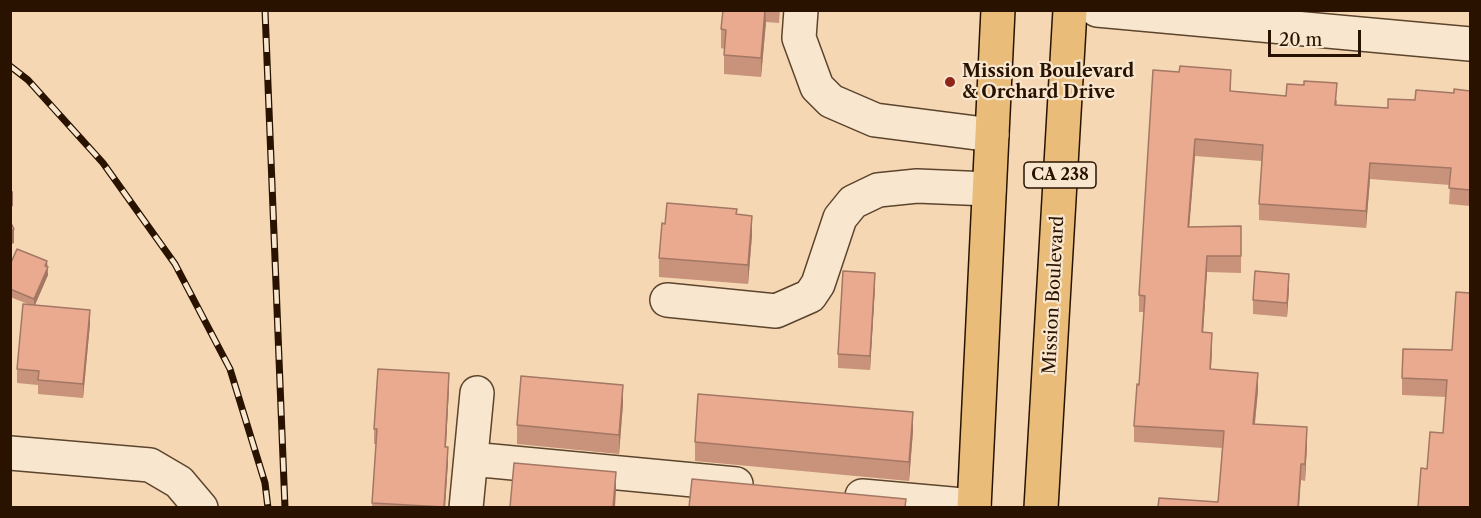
<!DOCTYPE html>
<html>
<head>
<meta charset="utf-8">
<style>
	body { margin:0 }
	#map { position:relative; width:1481px; height:518px; overflow:hidden; background:#f5d8b3; font-family:"Libre Caslon Text",serif }
	canvas { display:block }
	.frame { position:absolute; inset:0; border:12px solid #291300; pointer-events:none }
	.scale { position:absolute; left:1268px; top:30px; width:93px; height:27px; box-sizing:border-box; border:3px solid #291300; border-top:0; padding-left:8px; font-size:18px; line-height:21px; white-space:nowrap; color:#291300; -webkit-text-stroke:4px #f8e6ce; paint-order:stroke }
</style>
</head>
<body>
<div id="map">
<canvas width="1481" height="518"></canvas>
<div class="frame"></div>
<div class="scale">20 m</div>
</div>
<script>
const c = document.querySelector('canvas').getContext('2d');
c.lineJoin = 'round';
function strokePath(path, color, width, dash) {
  c.strokeStyle = color;
  c.lineWidth = width;
  c.lineCap = dash ? 'butt' : 'round';
  c.setLineDash(dash || []);
  c.stroke(path);
}
function paint(path, color) {
  c.fillStyle = color;
  c.fill(path, 'evenodd');
}
function write(font, color, halo, rows, align = 'center') {
  c.font = font + ' "Libre Caslon Text",serif';
  c.lineWidth = 4.5;
  c.setLineDash([]);
  c.textBaseline = 'middle';
  c.strokeStyle = halo;
  c.fillStyle = color;
  for (const [text, x, y, turn = 0] of rows) {
    c.save();
    c.translate(x, y);
    c.rotate((+turn || 0) * Math.PI / 180);
    c.textAlign = isNaN(turn) ? turn : align;
    if (halo) c.strokeText(text, 0, 0);
    c.fillText(text, 0, 0);
    c.restore();
  }
}
const minor = new Path2D(`
	M 801,10 L 799,38 L 817,87 L 831,101 L 875,120 L 992,135
	M 1097,10 L 1470,44
	M 667,300 L 776,311 L 810,296 L 818,284 L 840,218 L 853,202 L 878,190 L 917,186 L 989,189
	M 10,453 L 150,465 L 179,482 L 201,508
	M 471,459 L 736,484
	M 862,496 L 974,506
	M 466,508 L 477,393`);
const major = new Path2D(`
	M 974,508 L 998,10
	M 1041,508 L 1070,10`);
strokePath(minor, '#5c442d', 36);
strokePath(major, '#291300', 36);
strokePath(minor, '#f8e6ce', 33);
strokePath(major, '#eabc7a', 33);
const rail = new Path2D(`
	M 265,10 L 285,508
	M 10,66 L 28,80 L 103,163 L 175,264 L 230,369 L 265,483 L 268,508`);
strokePath(rail, '#291300', 7);
strokePath(rail, '#f8e6ce', 4.5, [14]);
paint(new Path2D(`
	M 718,10 L 780,10 L 779,23 L 766,22 L 761,77 L 724,74 L 724,49 L 721,48 L 721,29 L 723,11 Z
	M 1179,72 L 1231,87 L 1231,91 L 1337,100 L 1337,105 L 1388,108 L 1415,100 L 1470,91 L 1470,206 L 1449,204 L 1450,185 L 1370,179 L 1366,228 L 1259,220 L 1259,204 L 1262,161 L 1195,156 L 1189,227 L 1241,226 L 1241,273 L 1207,272 L 1203,332 L 1212,349 L 1211,369 L 1258,390 L 1255,424 L 1307,444 L 1305,481 L 1301,480 L 1299,507 L 1158,507 L 1218,502 L 1222,448 L 1134,442 L 1134,426 L 1139,385 L 1144,312 L 1139,312 L 1139,295 Z
	M 737,214 L 752,235 L 748,284 L 659,277 L 659,258 Z
	M 47,261 L 48,275 L 35,305 L 90,324 L 83,398 L 38,394 L 38,385 L 17,383 L 17,369 L 28,304 L 10,297 L 10,265 Z
	M 875,287 L 870,370 L 838,368 L 838,354 Z
	M 1289,289 L 1287,317 L 1253,314 L 1253,300 Z
	M 1452,350 L 1470,507 L 1427,469 L 1443,433 L 1446,397 L 1402,395 L 1402,378 Z
	M 449,388 L 446,447 L 448,462 L 445,507 L 372,507 L 376,444 L 374,444 L 374,429 Z
	M 623,404 L 619,454 L 517,444 L 517,425 Z
	M 913,431 L 909,481 L 695,461 L 695,442 Z`), '#c8927b');
paint(new Path2D(`
	M 765,10 L 766,22 L 761,77 L 761,58 Z
	M 1195,139 L 1195,156 L 1188,243 L 1188,227 Z
	M 1370,163 L 1370,179 L 1366,228 L 1366,211 Z
	M 13,191 L 13,206 L 10,207 L 10,193 Z
	M 752,216 L 752,235 L 748,284 L 748,265 Z
	M 14,229 L 14,243 L 10,245 L 10,231 Z
	M 1207,256 L 1207,272 L 1202,349 L 1202,332 Z
	M 47,261 L 48,275 L 34,307 L 34,299 Z
	M 875,273 L 875,287 L 870,370 L 870,356 Z
	M 1289,274 L 1289,289 L 1287,317 L 1287,303 Z
	M 90,310 L 90,324 L 83,398 L 83,384 Z
	M 1212,333 L 1212,349 L 1210,385 L 1210,369 Z
	M 449,373 L 449,388 L 445,462 L 445,447 Z
	M 1258,373 L 1258,390 L 1253,440 L 1253,424 Z
	M 623,385 L 623,404 L 619,454 L 619,435 Z
	M 913,412 L 913,431 L 909,481 L 909,462 Z
	M 1307,427 L 1307,444 L 1305,481 L 1305,464 Z
	M 448,447 L 448,462 L 445,507 L 444,507 Z
	M 1301,464 L 1299,507 L 1298,507 Z
	M 616,472 L 616,491 L 615,507 L 613,507 Z`), '#a37764');
const building = new Path2D(`
	M 723,10 L 765,10 L 761,58 L 724,55 L 726,30 L 721,29 Z
	M 1180,66 L 1231,70 L 1230,91 L 1286,96 L 1287,84 L 1304,85 L 1304,81 L 1337,83 L 1335,105 L 1388,108 L 1388,99 L 1415,100 L 1416,90 L 1454,93 L 1454,89 L 1470,91 L 1470,190 L 1449,188 L 1451,168 L 1370,163 L 1366,211 L 1259,204 L 1263,145 L 1195,139 L 1188,227 L 1241,226 L 1241,256 L 1207,256 L 1202,332 L 1212,333 L 1210,369 L 1258,373 L 1253,424 L 1307,427 L 1305,464 L 1301,464 L 1298,507 L 1158,507 L 1159,498 L 1218,502 L 1224,431 L 1134,426 L 1137,384 L 1139,385 L 1145,296 L 1139,295 L 1153,70 L 1179,72 Z
	M 667,203 L 737,209 L 736,214 L 752,216 L 748,265 L 659,258 L 662,223 L 665,224 Z
	M 10,221 L 14,229 L 10,231 Z
	M 17,249 L 47,261 L 45,266 L 48,267 L 34,299 L 10,289 L 10,265 Z
	M 843,271 L 875,273 L 870,356 L 838,354 Z
	M 1255,271 L 1289,274 L 1287,303 L 1253,300 Z
	M 1456,292 L 1470,293 L 1470,507 L 1418,507 L 1421,468 L 1427,469 L 1430,432 L 1443,433 L 1447,380 L 1402,378 L 1403,349 L 1452,350 Z
	M 23,304 L 90,310 L 83,384 L 38,380 L 39,371 L 17,369 Z
	M 378,369 L 449,373 L 445,447 L 448,447 L 444,507 L 372,503 L 377,429 L 374,429 Z
	M 521,376 L 623,385 L 619,435 L 517,425 Z
	M 698,394 L 913,412 L 909,462 L 695,442 Z
	M 514,463 L 616,472 L 613,507 L 510,507 Z
	M 692,479 L 906,499 L 905,507 L 689,507 Z`);
paint(building, '#e9aa8f');
strokePath(building, '#a37764', 1.5);
for (const [x, y, r, color] of [
	[950,82,6,"#8f2418"]
]) {
  const dot = new Path2D();
  dot.arc(x, y, r, 0, 2 * Math.PI);
  c.fillStyle = color;
  c.fill(dot);
  strokePath(dot, '#f8e6ce', 2);
}
for (const [x, y, w] of [
	[1060,175,72]
]) {
  const box = new Path2D();
  box.roundRect(x - w / 2, y - 13, w, 26, 4.5);
  c.fillStyle = '#f8e6ce';
  c.fill(box);
  strokePath(box, '#291300', 1.5);
}
write('bold 16px', '#291300', null, [
	["CA 238",1060,175]
]);
write('bold 18px', '#291300', '#f8e6ce', [
	["Mission Boulevard",962,72],
	["& Orchard Drive",962,93]
], 'left');
write('18px', '#291300', '#f8e6ce', [
	["Mission Boulevard",1054,295,-87]
]);
</script>
</body>
</html>
